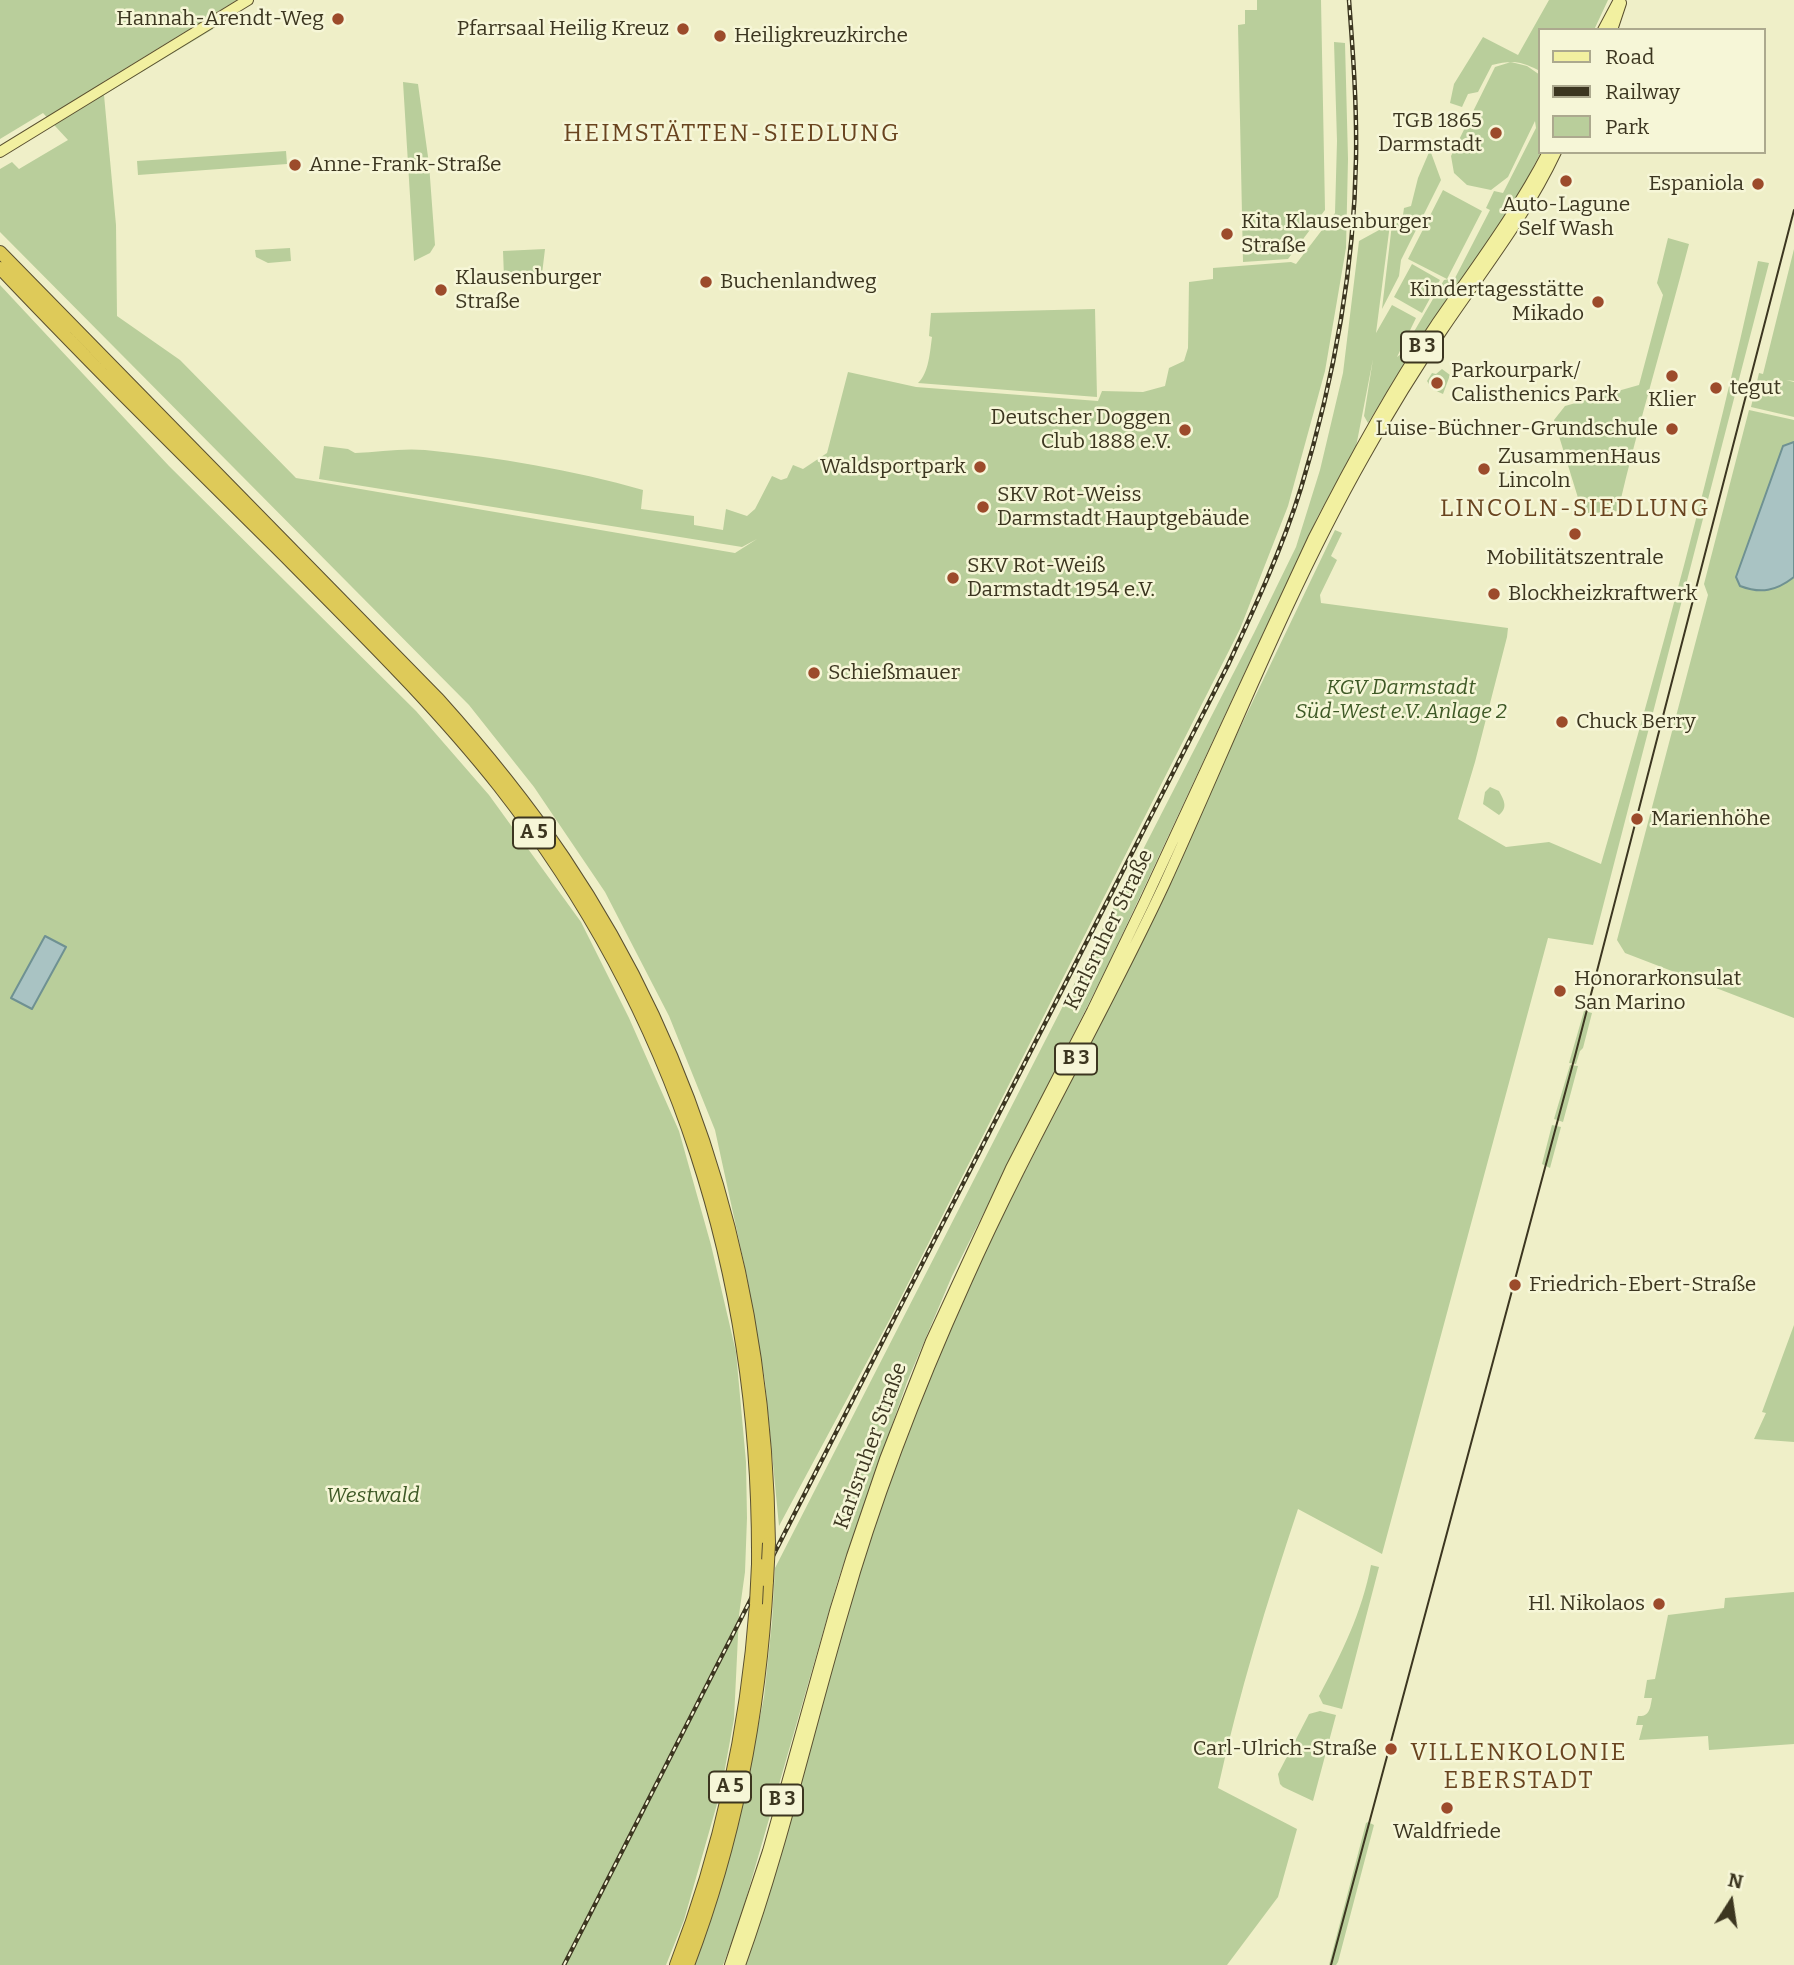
<!DOCTYPE html>
<html>
<head>
<meta charset="utf-8">
<style>
	body { margin:0 }
	#map { position:relative; width:1794px; height:1965px; overflow:hidden; background:#efefc8; font-family:Bitter,serif }
	canvas { display:block }
	.legend { position:absolute; left:1538px; top:28px; width:228px; height:126px; box-sizing:border-box; background:#f6f6d7; border:2px solid #aca98e; margin:0; padding:9px 12px; list-style:none; font-size:21px; color:#3c3620 }
	.legend li { display:flex; align-items:center; gap:14px; height:35px }
	.legend b { width:35px; border:2px solid #aca98e }
	.north { position:absolute; left:1696px; top:1867px; width:70px; height:70px; -webkit-text-stroke:5px #f6f6d7; paint-order:stroke; rotate:12deg; font-size:19px; font-weight:700; line-height:28px; text-align:center; color:#3c3620 }
	.north::after { content:''; display:block; margin:auto; width:24px; height:32px; background:#3c3620; clip-path:polygon(50% 0,100% 100%,50% 72%,0 100%) }
</style>
</head>
<body>
<div id="map">
<canvas width="1794" height="1965"></canvas>
<ul class="legend">
<li><b style="height:9px;background:#f2f0a0"></b>Road</li>
<li><b style="height:9px;background:#3c3620"></b>Railway</li>
<li><b style="height:19px;background:#b9ce9b"></b>Park</li>
</ul>
<div class="north">N</div>
</div>
<script>
const c = document.querySelector('canvas').getContext('2d');
c.lineJoin = 'round';
function paint(path, color) {
  c.fillStyle = color;
  c.fill(path, 'evenodd');
}
function strokePath(path, color, width, dash) {
  c.strokeStyle = color;
  c.lineWidth = width;
  c.lineCap = dash ? 'butt' : 'round';
  c.setLineDash(dash || []);
  c.stroke(path);
}
function write(font, color, halo, rows, align = 'center') {
  c.font = font + ' Bitter,serif';
  c.lineWidth = 5;
  c.setLineDash([]);
  c.textBaseline = 'middle';
  c.strokeStyle = halo;
  c.fillStyle = color;
  for (const [text, x, y, turn = 0] of rows) {
    c.save();
    c.translate(x, y);
    c.rotate((+turn || 0) * Math.PI / 180);
    c.textAlign = isNaN(turn) ? turn : align;
    if (halo) c.strokeText(text, 0, 0);
    c.fillText(text, 0, 0);
    c.restore();
  }
}
paint(new Path2D(`
	M 0,0 L 237,0 L 103,82 L 104,92 L 212,26 L 213,29 L 104,95 L 116,225 L 117,316 L 180,360 L 296,478 L 735,553 L 757,539 L 742,547 L 319,479 L 324,446 L 348,449 L 355,453 C 378,452 402,448 425,450 C 497,457 573,470 643,490 L 641,509 L 694,516 L 694,525 L 723,530 L 726,509 L 747,516 L 755,509 L 772,476 L 781,480 L 787,478 L 793,465 L 803,469 L 827,453 L 848,372 L 916,387 L 1098,401 L 1102,391 L 1143,392 L 1165,386 L 1169,368 L 1184,361 L 1188,348 L 1189,282 L 1213,279 L 1213,268 L 1291,262 L 1296,264 L 1335,213 L 1337,141 L 1334,42 L 1345,43 L 1348,159 L 1346,248 L 1325,371 L 1288,506 L 1240,629 L 891,1317 L 779,1526 L 765,1381 L 747,1277 L 715,1130 L 669,1016 L 605,892 L 534,787 L 469,705 L 0,232 L 0,169 L 12,162 L 19,169 L 68,140 L 43,113 L 0,139 Z
	M 1257,0 L 1321,0 L 1325,210 L 1288,259 L 1243,262 L 1238,25 L 1245,24 L 1245,10 L 1257,10 Z
	M 1549,0 L 1608,0 L 1594,30 L 1540,30 L 1540,66 L 1538,70 C 1520,61 1512,60 1492,65 L 1478,92 L 1468,94 L 1462,107 L 1450,103 L 1454,84 L 1483,37 L 1518,55 Z
	M 1511,62 L 1527,66 L 1540,75 L 1541,152 L 1516,200 L 1396,377 L 1368,423 L 1364,416 L 1373,359 L 1356,447 L 1318,516 L 1106,969 L 952,1276 L 907,1382 L 838,1580 L 739,1923 L 723,1965 L 691,1965 L 749,1772 L 764,1697 L 772,1622 L 775,1568 L 1254,633 L 1296,547 L 1320,470 L 1343,373 L 1359,241 L 1390,224 L 1376,333 L 1392,305 L 1416,318 L 1397,357 L 1401,354 L 1444,280 L 1455,278 L 1490,210 L 1486,208 L 1494,191 L 1503,193 L 1536,128 L 1535,121 L 1508,177 L 1491,190 L 1467,185 L 1454,173 L 1451,156 L 1495,67 Z
	M 403,82 L 418,84 L 429,164 L 435,245 L 430,253 L 414,261 Z
	M 1430,150 L 1441,180 L 1401,260 L 1399,276 L 1382,309 L 1392,224 L 1402,222 L 1404,208 L 1411,206 L 1418,178 Z
	M 286,151 L 287,164 L 138,175 L 137,161 Z
	M 1443,190 L 1482,211 L 1447,279 L 1408,259 Z
	M 1668,238 L 1689,244 C 1666,333 1639,421 1618,511 L 1583,514 L 1554,420 L 1565,406 L 1639,385 L 1663,295 L 1657,283 Z
	M 290,248 L 291,261 L 268,263 L 256,257 L 255,250 Z
	M 545,249 L 542,274 L 504,277 L 503,251 Z
	M 1794,249 L 1794,381 L 1786,380 L 1794,382 L 1794,417 L 1751,407 L 1759,373 L 1763,374 Z
	M 1758,261 L 1769,263 L 1593,945 L 1548,938 L 1382,1554 L 1298,1509 C 1267,1602 1239,1693 1218,1788 L 1297,1829 L 1278,1897 L 1227,1965 L 742,1965 L 860,1564 L 911,1420 L 947,1334 L 999,1223 L 1166,894 L 1228,753 L 1335,530 L 1342,533 L 1331,556 L 1337,560 L 1320,595 L 1321,603 L 1508,628 L 1507,637 L 1475,762 L 1458,819 L 1506,847 L 1549,842 L 1601,864 C 1659,664 1713,465 1758,261 Z
	M 1412,264 L 1440,280 L 1422,313 L 1394,297 Z
	M 0,285 L 169,466 L 416,711 L 489,795 L 581,922 L 629,1018 L 679,1131 L 711,1245 L 736,1352 L 746,1462 L 747,1518 L 745,1572 L 739,1615 L 734,1719 L 721,1790 L 684,1920 L 666,1965 L 0,1965 Z
	M 1095,309 L 1097,397 L 918,383 C 929,373 930,351 932,337 L 929,336 L 931,313 Z
	M 1442,369 L 1450,375 L 1443,394 L 1432,389 L 1427,381 L 1432,373 L 1436,374 Z
	M 1749,410 L 1794,420 L 1794,1018 L 1625,953 L 1617,940 L 1708,595 L 1704,584 Z
	M 1490,787 L 1499,791 C 1503,799 1509,807 1499,815 L 1483,804 L 1485,792 Z
	M 1584,1011 L 1592,1013 L 1583,1048 L 1580,1051 L 1576,1064 L 1569,1063 Z
	M 1570,1065 L 1578,1066 L 1563,1122 L 1554,1119 Z
	M 1552,1125 L 1561,1127 L 1550,1168 L 1542,1164 Z
	M 1794,1325 L 1794,1442 L 1754,1439 L 1766,1413 L 1762,1412 Z
	M 1371,1565 L 1379,1567 L 1342,1709 L 1323,1704 L 1319,1696 C 1342,1653 1362,1612 1371,1565 Z
	M 1794,1592 L 1794,1744 L 1709,1750 L 1708,1736 L 1639,1740 L 1643,1725 L 1636,1725 L 1638,1716 C 1650,1717 1650,1708 1652,1698 L 1644,1698 L 1647,1680 L 1655,1679 L 1668,1615 L 1724,1608 L 1725,1598 Z
	M 1320,1711 L 1336,1715 L 1313,1801 L 1283,1787 L 1280,1784 L 1278,1774 L 1309,1714 Z
	M 1368,1822 L 1374,1825 L 1338,1962 L 1336,1965 L 1329,1965 L 1366,1823 Z`), '#b9ce9b');
const water = new Path2D(`
	M 1794,442 L 1794,577 C 1776,591 1761,594 1740,586 L 1736,577 L 1783,446 Z
	M 45,936 L 66,947 L 32,1009 L 11,998 Z`);
paint(water, '#a9c3c3');
strokePath(water, '#6f9192', 2);
const major = new Path2D(`
	M 1603,30 L 1619,0
	M 1612,30 L 1621,3
	M 0,152 L 248,0
	M 730,1965 L 768,1851 L 835,1611 L 852,1556 L 885,1459 L 931,1341 L 1011,1168 L 1092,1011 L 1144,903 L 1313,539 C 1350,466 1389,394 1435,326 C 1474,269 1516,214 1548,152
	M 740,1965 C 782,1849 809,1727 844,1609 C 876,1496 919,1386 967,1280 C 1027,1145 1102,1018 1164,885 C 1229,743 1287,593 1364,457 C 1388,414 1414,371 1443,329 C 1482,271 1526,216 1556,152`);
const highway = new Path2D(`
	M 0,252 L 439,700 C 484,750 526,802 564,858 C 702,1063 766,1297 769,1543
	M 0,268 C 93,366 190,462 286,557 C 359,631 434,704 499,786 C 677,1013 760,1277 758,1564
	M 676,1965 C 721,1849 747,1728 756,1604
	M 688,1965 C 735,1842 760,1712 767,1581`);
strokePath(major, '#5a5030', 12);
strokePath(highway, '#5a5030', 14);
strokePath(major, '#f2f0a0', 10);
strokePath(highway, '#deca59', 12);
strokePath(new Path2D(`
	M 1331,1965 L 1575,1056 L 1794,210`), '#3c3620', 2);
const rail = new Path2D(`
	M 564,1965 L 1228,665 C 1255,607 1282,549 1301,488 C 1333,383 1354,269 1356,159 C 1357,106 1353,53 1349,0`);
strokePath(rail, '#3c3620', 4.5);
strokePath(rail, '#f6f6d7', 2, [5]);
const highwayBridge = new Path2D(`
	M 767,1581 L 769,1543
	M 756,1604 L 758,1564`);
strokePath(highwayBridge, '#5a5030', 14, []);
strokePath(highwayBridge, '#deca59', 12);
for (const [x, y, r, color] of [
	[338,19,7,"#9c4b2b"],
	[683,29,7,"#9c4b2b"],
	[720,36,7,"#9c4b2b"],
	[1496,133,7,"#9c4b2b"],
	[295,165,7,"#9c4b2b"],
	[1566,181,7,"#9c4b2b"],
	[1758,184,7,"#9c4b2b"],
	[1227,234,7,"#9c4b2b"],
	[706,282,7,"#9c4b2b"],
	[441,290,7,"#9c4b2b"],
	[1598,302,7,"#9c4b2b"],
	[1672,376,7,"#9c4b2b"],
	[1437,383,7,"#9c4b2b"],
	[1716,388,7,"#9c4b2b"],
	[1672,429,7,"#9c4b2b"],
	[1185,430,7,"#9c4b2b"],
	[980,467,7,"#9c4b2b"],
	[1484,469,7,"#9c4b2b"],
	[983,507,7,"#9c4b2b"],
	[1575,534,7,"#9c4b2b"],
	[953,578,7,"#9c4b2b"],
	[1494,594,7,"#9c4b2b"],
	[814,673,7,"#9c4b2b"],
	[1562,722,7,"#9c4b2b"],
	[1637,819,7,"#9c4b2b"],
	[1560,991,7,"#9c4b2b"],
	[1515,1285,7,"#9c4b2b"],
	[1659,1604,7,"#9c4b2b"],
	[1391,1749,7,"#9c4b2b"],
	[1447,1808,7,"#9c4b2b"]
]) {
  const dot = new Path2D();
  dot.arc(x, y, r, 0, 2 * Math.PI);
  c.fillStyle = color;
  c.fill(dot);
  strokePath(dot, '#f6f6d7', 2.5);
}
for (const [x, y, w] of [
	[1422,347,42],
	[534,833,42],
	[1076,1059,42],
	[730,1787,42],
	[782,1800,42]
]) {
  const box = new Path2D();
  box.roundRect(x - w / 2, y - 15.5, w, 31, 5);
  c.fillStyle = '#f6f6d7';
  c.fill(box);
  strokePath(box, '#3c3620', 2);
}
write('bold 19px', '#3c3620', null, [
	["B 3",1422,347],
	["A 5",534,833],
	["B 3",1076,1059],
	["A 5",730,1787],
	["B 3",782,1800]
]);
write('21px', '#3c3620', '#f6f6d7', [
	["Hannah-Arendt-Weg",324,19,"right"],
	["Pfarrsaal Heilig Kreuz",669,29,"right"],
	["Heiligkreuzkirche",734,36],
	["TGB 1865",1482,121,"right"],
	["Darmstadt",1482,145,"right"],
	["Anne-Frank-Straße",309,165],
	["Espaniola",1744,184,"right"],
	["Auto-Lagune",1566,205,"center"],
	["Self Wash",1566,229,"center"],
	["Kita Klausenburger",1241,222],
	["Straße",1241,246],
	["Klausenburger",455,278],
	["Straße",455,302],
	["Buchenlandweg",720,282],
	["Kindertagesstätte",1584,290,"right"],
	["Mikado",1584,314,"right"],
	["Parkourpark/",1451,371],
	["Calisthenics Park",1451,395],
	["tegut",1730,388],
	["Klier",1672,400,"center"],
	["Deutscher Doggen",1171,418,"right"],
	["Club 1888 e.V.",1171,442,"right"],
	["Luise-Büchner-Grundschule",1658,429,"right"],
	["ZusammenHaus",1498,457],
	["Lincoln",1498,481],
	["Waldsportpark",966,467,"right"],
	["SKV Rot-Weiss",997,495],
	["Darmstadt Hauptgebäude",997,519],
	["Mobilitätszentrale",1575,558,"center"],
	["SKV Rot-Weiß",967,566],
	["Darmstadt 1954 e.V.",967,590],
	["Blockheizkraftwerk",1508,594],
	["Schießmauer",828,673],
	["Chuck Berry",1576,722],
	["Marienhöhe",1651,819],
	["Honorarkonsulat",1574,979],
	["San Marino",1574,1003],
	["Friedrich-Ebert-Straße",1529,1285],
	["Hl. Nikolaos",1645,1604,"right"],
	["Carl-Ulrich-Straße",1377,1749,"right"],
	["Waldfriede",1447,1832,"center"]
], 'left');
write('italic 21px', '#3e5926', '#f6f6d7', [
	["KGV Darmstadt",1401,688],
	["Süd-West e.V. Anlage 2",1401,712],
	["Westwald",373,1496]
]);
write('21px', '#3c3620', '#f6f6d7', [
	["Karlsruher Straße",1109,930,-64],
	["Karlsruher Straße",871,1446,-70]
]);
c.letterSpacing = '2px';
write('24px', '#69441f', '#f6f6d7', [
	["HEIMSTÄTTEN-SIEDLUNG",732,134],
	["LINCOLN-SIEDLUNG",1575,509],
	["VILLENKOLONIE",1519,1753],
	["EBERSTADT",1519,1781]
]);
c.letterSpacing = '0px';
</script>
</body>
</html>
